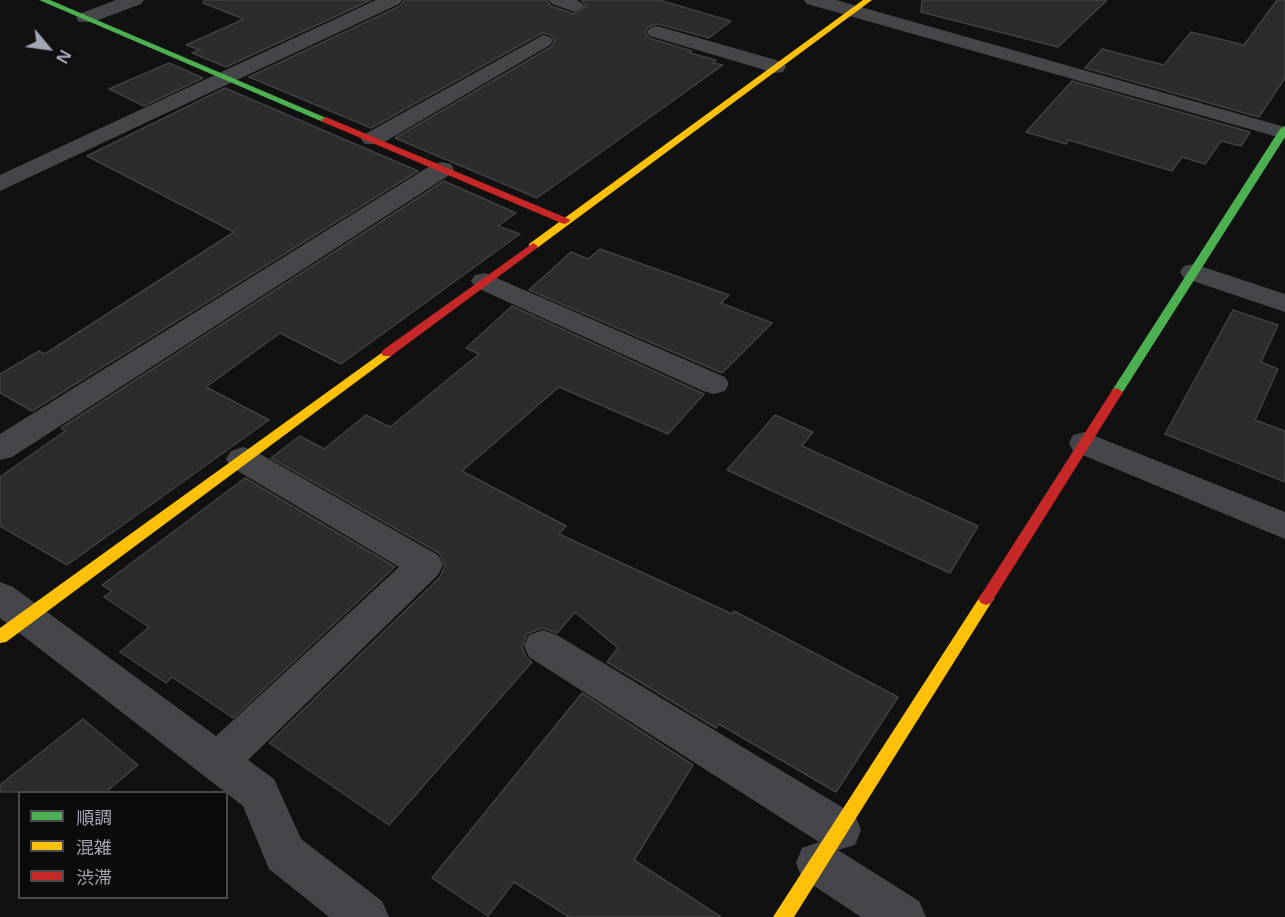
<!DOCTYPE html>
<html>
<head>
<meta charset="utf-8">
<style>
	body { margin:0 }
	#map { position:relative; width:1285px; height:917px; overflow:hidden; background:#111; font-family:"Noto Sans","Noto Sans JP",sans-serif }
	canvas { display:block }
	.legend { position:absolute; left:18px; top:791px; width:210px; height:108px; box-sizing:border-box; background:#0b0b0c; border:2px solid #47494e; margin:0; padding:8px 10px; list-style:none; font-size:18px; color:#a2a5b2 }
	.legend li { display:flex; align-items:center; gap:12px; height:30px }
	.legend b { width:30px; border:2px solid #47494e }
	.north { position:absolute; left:18px; top:18px; width:60px; height:60px; -webkit-text-stroke:4px #0b0b0c; paint-order:stroke; rotate:119deg; font-size:16px; font-weight:700; line-height:24px; text-align:center; color:#a2a5b2 }
	.north::after { content:''; display:block; margin:auto; width:21px; height:27px; background:#a2a5b2; clip-path:polygon(50% 0,100% 100%,50% 72%,0 100%) }
</style>
</head>
<body>
<div id="map">
<canvas width="1285" height="917"></canvas>
<ul class="legend">
<li><b style="height:8px;background:#4caf50"></b>順調</li>
<li><b style="height:8px;background:#ffc107"></b>混雑</li>
<li><b style="height:8px;background:#c62828"></b>渋滞</li>
</ul>
<div class="north">N</div>
</div>
<script>
const c = document.querySelector('canvas').getContext('2d');
c.lineJoin = 'round';
function paint(path, color) {
  c.fillStyle = color;
  c.fill(path, 'evenodd');
}
function strokePath(path, color, width, dash) {
  c.strokeStyle = color;
  c.lineWidth = width;
  c.lineCap = dash ? 'butt' : 'round';
  c.setLineDash(dash || []);
  c.stroke(path);
}
const building = new Path2D(`
	M 204,0 L 371,0 L 226,67 L 192,53 L 200,50 L 186,45 L 244,19 L 203,3 Z
	M 404,0 L 547,0 L 551,6 L 574,14 L 587,6 L 581,0 L 659,0 L 731,21 L 709,38 L 658,24 L 648,27 L 645,32 L 649,38 L 692,51 L 690,53 L 716,60 L 713,63 L 723,65 L 537,198 L 395,138 L 551,47 L 555,41 L 551,35 L 542,33 L 371,128 L 249,77 L 400,6 Z
	M 922,0 L 1107,0 L 1058,47 L 921,12 Z
	M 1277,0 L 1285,0 L 1285,78 L 1259,117 L 1085,68 L 1102,49 L 1164,65 L 1191,32 L 1244,45 Z
	M 169,63 L 203,78 L 144,106 L 109,89 Z
	M 1072,81 L 1250,132 L 1241,146 L 1221,141 L 1205,164 L 1182,157 L 1172,171 L 1069,140 L 1066,144 L 1026,132 Z
	M 225,88 L 418,171 L 32,411 L 0,393 L 0,374 L 39,351 L 45,354 L 234,232 L 87,156 Z
	M 444,181 L 516,213 L 498,226 L 520,234 L 341,364 L 280,333 L 206,387 L 269,420 L 67,565 L 0,526 L 0,477 L 65,431 L 61,428 Z
	M 600,249 L 729,295 L 721,303 L 772,323 L 722,373 L 529,290 L 571,252 L 588,259 Z
	M 512,306 L 704,394 L 668,434 L 559,387 L 462,471 L 566,526 L 559,534 L 732,614 L 734,611 L 898,697 L 836,792 L 719,724 L 716,728 L 607,662 L 618,648 L 575,612 L 557,633 L 542,628 L 527,634 L 522,647 L 527,658 L 532,662 L 389,825 L 269,743 L 440,577 L 445,566 L 439,553 L 271,458 L 300,436 L 324,449 L 366,415 L 390,427 L 479,354 L 466,348 Z
	M 1233,310 L 1278,325 L 1261,362 L 1278,369 L 1255,420 L 1285,431 L 1285,482 L 1165,434 Z
	M 775,415 L 813,432 L 802,446 L 978,526 L 950,573 L 727,470 Z
	M 245,478 L 395,567 L 233,718 L 172,677 L 166,683 L 120,652 L 149,627 L 104,597 L 112,591 L 102,585 Z
	M 582,693 L 693,765 L 634,860 L 721,917 L 569,917 L 514,882 L 488,916 L 432,878 Z
	M 83,719 L 138,765 L 106,792 L 0,792 L 0,785 Z`);
paint(building, '#2c2c2c');
strokePath(building, '#404044', 1.5);
paint(new Path2D(`
	M 116,0 L 144,0 L 141,4 L 93,22 L 79,22 L 76,18 L 79,14 Z
	M 376,0 L 402,0 L 399,4 L 0,191 L 0,175 Z
	M 549,0 L 577,0 L 585,6 L 575,12 L 552,4 Z
	M 804,0 L 836,0 L 1285,127 L 1285,139 L 807,4 Z
	M 657,26 L 783,62 L 786,67 L 783,72 L 775,73 L 650,36 L 647,32 L 650,28 Z
	M 543,35 L 550,37 L 553,41 L 550,45 L 381,144 L 365,144 L 361,139 L 365,134 Z
	M 442,162 L 451,164 L 454,169 L 451,174 L 12,457 L 0,460 L 0,434 L 433,164 Z
	M 1194,264 L 1285,294 L 1285,312 L 1184,278 L 1180,272 L 1184,266 Z
	M 485,273 L 725,377 L 729,384 L 725,391 L 714,394 L 703,391 L 475,287 L 471,281 L 475,275 Z
	M 1085,432 L 1285,512 L 1285,539 L 1073,451 L 1069,443 L 1073,435 Z
	M 243,447 L 255,451 L 438,555 L 443,565 L 438,575 L 248,760 L 274,779 L 301,839 L 382,901 L 389,917 L 329,917 L 269,869 L 243,806 L 0,618 L 0,582 L 13,587 L 216,736 L 399,567 L 231,467 L 226,459 L 231,451 Z
	M 543,630 L 557,635 L 855,815 L 861,830 L 855,845 L 838,850 L 919,901 L 926,917 L 861,917 L 802,878 L 796,863 L 802,848 L 819,842 L 529,657 L 524,646 L 529,635 Z`), '#45464a');
paint(new Path2D(`
	M 39,0 L 50,0 L 331,120 L 323,122 Z
	M 1285,126 L 1285,137 L 1121,395 L 1113,395 L 1111,392 L 1113,389 L 1280,129 Z`), '#4caf50');
paint(new Path2D(`
	M 863,0 L 872,0 L 537,248 L 529,248 L 529,244 Z
	M 387,349 L 391,350 L 393,353 L 391,356 L 6,642 L 0,643 L 0,628 Z
	M 986,593 L 991,595 L 994,599 L 991,603 L 794,917 L 773,917 L 981,595 Z`), '#ffc107');
paint(new Path2D(`
	M 326,117 L 569,219 L 570,221 L 565,224 L 561,223 L 323,122 L 321,120 Z
	M 533,243 L 538,246 L 537,248 L 391,356 L 383,356 L 381,353 L 383,350 Z
	M 1117,388 L 1123,392 L 991,603 L 986,605 L 981,603 L 978,599 L 981,595 L 1113,389 Z`), '#c62828');
</script>
</body>
</html>
